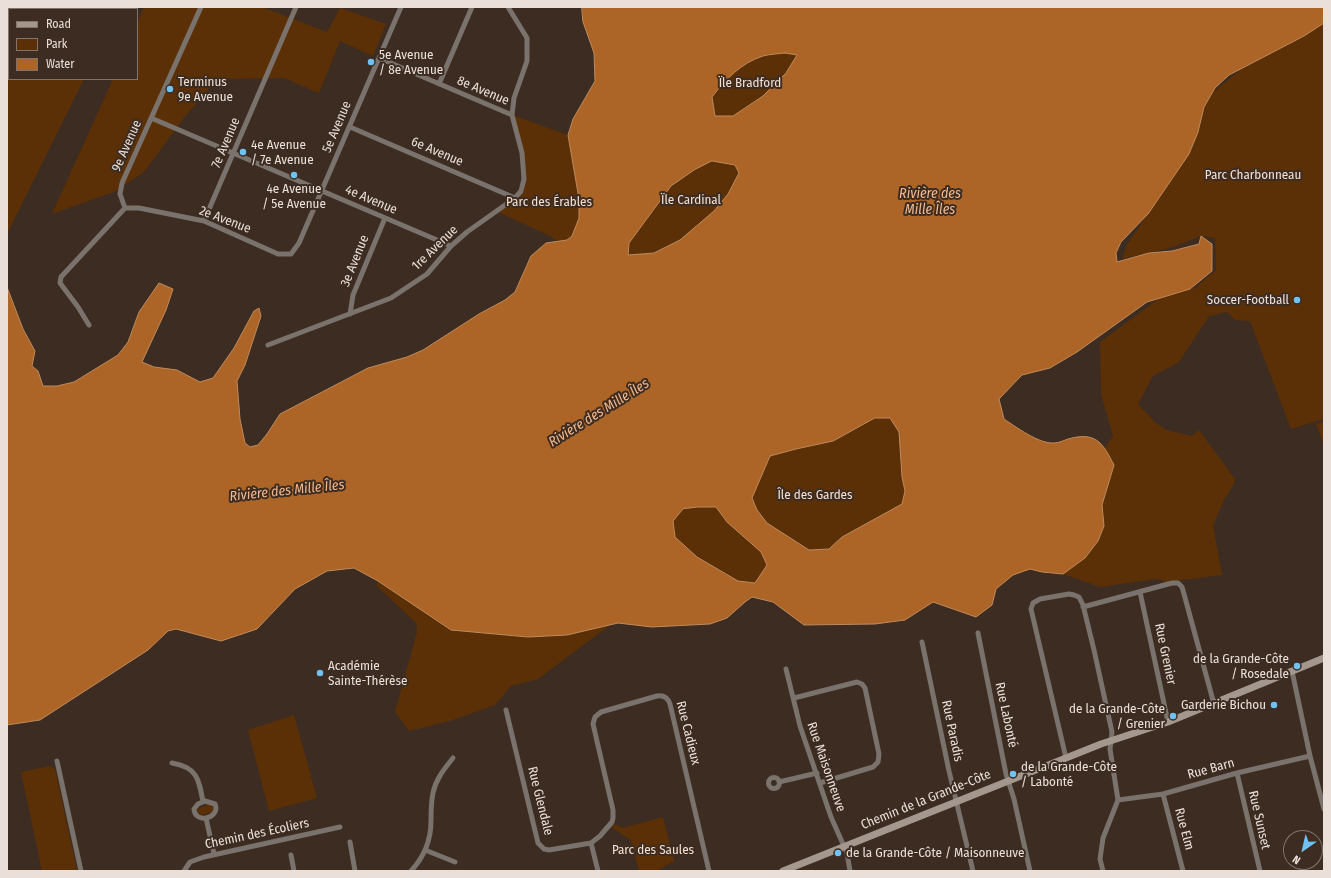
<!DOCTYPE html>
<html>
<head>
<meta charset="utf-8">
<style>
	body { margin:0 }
	#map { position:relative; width:1331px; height:878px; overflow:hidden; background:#3c2c21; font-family:"Fira Sans Condensed",sans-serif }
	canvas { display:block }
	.frame { position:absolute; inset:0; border:8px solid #eae0d9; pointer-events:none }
	.legend { position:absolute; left:8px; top:8px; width:130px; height:72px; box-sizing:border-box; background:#3c2c21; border:1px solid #82746b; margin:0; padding:5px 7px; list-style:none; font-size:12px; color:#eae0d9 }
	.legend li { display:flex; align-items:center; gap:8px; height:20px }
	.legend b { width:20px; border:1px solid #82746b }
	.north { position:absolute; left:1283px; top:830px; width:40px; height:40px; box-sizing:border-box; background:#3c2c21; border:1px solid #82746b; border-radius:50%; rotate:214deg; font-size:11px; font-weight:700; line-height:16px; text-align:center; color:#eae0d9 }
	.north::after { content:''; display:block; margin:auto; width:14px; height:18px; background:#6fc2f4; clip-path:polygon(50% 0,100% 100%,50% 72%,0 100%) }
</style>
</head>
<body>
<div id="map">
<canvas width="1331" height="878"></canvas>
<div class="frame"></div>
<ul class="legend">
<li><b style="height:5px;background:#a4978e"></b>Road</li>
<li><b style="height:11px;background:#5c3006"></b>Park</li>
<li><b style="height:11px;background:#ad6527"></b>Water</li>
</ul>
<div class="north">N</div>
</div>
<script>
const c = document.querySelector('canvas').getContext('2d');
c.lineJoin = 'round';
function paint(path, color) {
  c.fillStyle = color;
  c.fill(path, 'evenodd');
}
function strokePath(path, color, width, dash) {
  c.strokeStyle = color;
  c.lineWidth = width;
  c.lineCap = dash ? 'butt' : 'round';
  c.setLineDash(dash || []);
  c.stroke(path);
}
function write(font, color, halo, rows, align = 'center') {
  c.font = font + ' "Fira Sans Condensed",sans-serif';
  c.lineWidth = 4;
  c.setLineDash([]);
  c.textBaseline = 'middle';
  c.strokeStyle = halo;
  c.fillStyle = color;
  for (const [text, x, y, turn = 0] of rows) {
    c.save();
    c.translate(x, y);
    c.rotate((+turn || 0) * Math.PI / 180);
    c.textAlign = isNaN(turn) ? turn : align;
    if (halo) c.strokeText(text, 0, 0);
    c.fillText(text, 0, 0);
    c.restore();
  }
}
paint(new Path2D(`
	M 7,7 L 120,7 L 119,9 L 9,9 L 9,79 L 84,79 L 7,234 Z
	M 144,7 L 211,7 L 215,8 L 216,7 L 262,7 L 327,32 L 340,8 L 386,24 L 373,56 L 340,41 L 319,93 L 284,78 L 218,79 L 186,115 L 144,172 L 116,191 L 52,214 L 113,79 L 137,79 L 137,24 Z
	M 1324,23 L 1324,419 L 1291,429 L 1250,321 L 1235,320 L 1227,312 L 1209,316 L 1179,362 L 1153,376 L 1138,404 L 1155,422 L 1166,430 L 1192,436 L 1199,430 L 1235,479 L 1234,484 L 1224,500 L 1213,525 L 1222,575 L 1166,582 L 1162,580 L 1155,579 L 1100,587 L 1063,574 L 1042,572 L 1030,569 L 1013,575 L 996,589 L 992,605 L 976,617 L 933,602 L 905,620 L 999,399 L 1004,419 C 1017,427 1038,443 1054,443 C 1065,443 1078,433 1090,437 C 1095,439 1101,445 1105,448 L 1113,436 L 1101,394 L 1100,342 L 1160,298 L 1195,288 L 1216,270 L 1215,238 L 1201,236 L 1173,247 L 1122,259 L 1127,245 L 1178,168 L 1209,96 L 1240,70 Z
	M 785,53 L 798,55 L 786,73 L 763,96 L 733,116 L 715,117 L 712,97 C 726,79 741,63 763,56 C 770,54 778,54 785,53 Z
	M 512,115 L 568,135 L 579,199 L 579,218 L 572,236 L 567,240 L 558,241 L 550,236 L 496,211 L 515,198 L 524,179 L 521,151 Z
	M 712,161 L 735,165 L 739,173 L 728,194 L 714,211 L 680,240 L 654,253 L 628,255 L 629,243 L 671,186 L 694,170 Z
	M 875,418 L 890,418 L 899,432 L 902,477 L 905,491 L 902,504 L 842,537 L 829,549 L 809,550 L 767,523 L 757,510 L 752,498 L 770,456 L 796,449 L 833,441 Z
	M 1324,422 L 1324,446 L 1316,424 Z
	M 698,507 L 716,507 L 727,522 L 761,552 L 767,565 L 755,584 L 738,581 L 697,557 L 675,537 L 673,521 L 683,509 Z
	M 378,581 L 451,630 L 528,637 L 567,635 L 610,625 L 538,679 L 511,686 L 495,705 L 453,720 L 409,731 L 395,712 L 417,632 L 417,624 L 377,586 Z
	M 294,715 L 317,798 L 269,811 L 248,730 Z
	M 49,766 L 55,769 L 77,871 L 42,871 L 21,772 Z
	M 210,804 L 213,807 L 212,812 L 201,815 L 197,812 L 198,809 Z
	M 663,817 L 674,861 L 657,871 L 639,871 L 631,840 L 611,827 L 614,824 L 623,828 Z`), '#5c3006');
const water = new Path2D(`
	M 582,7 L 1324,7 L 1324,23 L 1304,36 L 1229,75 L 1215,88 L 1204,107 L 1198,132 L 1189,154 L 1148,214 L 1121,242 L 1116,253 L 1117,262 L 1149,253 L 1172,251 L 1199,244 L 1201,236 L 1212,244 L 1212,271 L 1190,289 L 1147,302 L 1077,352 L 1050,368 L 1022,375 L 999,399 L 1004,419 C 1016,427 1039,444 1054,443 C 1060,443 1066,439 1072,438 C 1098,432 1104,446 1114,465 L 1102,505 L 1104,526 L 1098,541 L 1085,558 L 1063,574 L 1042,572 L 1030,569 L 1013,575 L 996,589 L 992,605 L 976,617 L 933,602 L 905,620 L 875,624 L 804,625 L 773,602 L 752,597 L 745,602 L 727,618 L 710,624 L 652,627 L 618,623 L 567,635 L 528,637 L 451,630 L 378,581 L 354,568 L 327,571 L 295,589 L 257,629 L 221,641 L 176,629 L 168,631 L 148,650 L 40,720 L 7,725 L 7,287 L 23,329 L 35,351 L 32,366 L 38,371 L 43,386 L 57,386 L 74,382 L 118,355 L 128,342 L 139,312 L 159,283 L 173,289 L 166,310 L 142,362 L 154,367 L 177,370 L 200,382 L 213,378 L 234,348 L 254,311 L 259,308 L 261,316 L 245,365 L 237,381 L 240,419 L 245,443 L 250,447 L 258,445 L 267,434 L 280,414 L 368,368 L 407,357 L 423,350 L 479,314 L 505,300 L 515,292 L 531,256 L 546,243 L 567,240 L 572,236 L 579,218 L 579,199 L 568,135 L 573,119 L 595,81 L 594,53 L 583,22 ZM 785,53 L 797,55 L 786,73 L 763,96 L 733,116 L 715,116 L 712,97 C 726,79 741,63 763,56 C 770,54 778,54 785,53 ZM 712,161 L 735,165 L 739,173 L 728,194 L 714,211 L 680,240 L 654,253 L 628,255 L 629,243 L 671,186 L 694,170 ZM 875,418 L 890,418 L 899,432 L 902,477 L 905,491 L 902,504 L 842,537 L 829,549 L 809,550 L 767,523 L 757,510 L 752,498 L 770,456 L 796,449 L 833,441 ZM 698,507 L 716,507 L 727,522 L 761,552 L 767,565 L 755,583 L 738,581 L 697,557 L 675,537 L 673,521 L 683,509 Z`);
paint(water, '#ad6527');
strokePath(water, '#bf8a5c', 1);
strokePath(new Path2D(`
	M 379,58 L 512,115
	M 439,84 L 472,7
	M 151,118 L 451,246
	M 350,127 L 515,198
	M 125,208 L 139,208 L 204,221 L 278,254 L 291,254 L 299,243 L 401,7
	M 125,208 L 120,194 L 122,183 L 201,7
	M 204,221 L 296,7
	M 350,314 L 353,295 L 385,218
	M 89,325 L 78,307 L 60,283 L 61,277 L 125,208
	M 268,345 L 391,298 L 427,274 L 451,246 L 467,232 L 515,198 L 521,191 L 524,179 L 522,153 L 512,115 L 514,98 L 527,61 L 527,38 L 508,7
	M 1140,592 L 1168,722
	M 1083,607 L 1172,583 L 1178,583 L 1182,587 L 1184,594 L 1214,704
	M 978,633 L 1006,774 L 1014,799 L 1030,871
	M 922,642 L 949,771 L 973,871
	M 786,669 L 800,726 L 831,817 L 847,853 L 850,871
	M 1292,671 L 1310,756 L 1324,809
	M 794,698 L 857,682 L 862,684 L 865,688 L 879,754 L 878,762 L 873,767 L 820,783
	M 506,710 L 538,843 L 544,849 L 549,850 L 591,843 L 600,836 L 612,822 L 613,818 L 613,810 L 593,724 L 595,717 L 601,712 L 657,696 C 664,695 668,698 670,704 L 709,871
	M 1066,758 L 1031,609 L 1033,603 L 1040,599 L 1069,594 L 1074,595 L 1079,597 L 1083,605 L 1094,650 L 1112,732 L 1110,749 L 1118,800 L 1103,838 L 1100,859 L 1103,871
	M 57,761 L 81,871
	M 172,763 C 197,767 199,779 203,802
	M 1237,773 L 1260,871
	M768.5 783a5.5 5.5 0 1 1 11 0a5.5 5.5 0 1 1-11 0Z
	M 779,782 L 817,773
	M 1163,794 L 1183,871
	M 1118,800 L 1163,794 L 1237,773 L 1310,756
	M 205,801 L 215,804 C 221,818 195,825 194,809 L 198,804 Z
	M 206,818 L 214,854
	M 350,842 L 355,871
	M 591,843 L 598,871
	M 425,850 L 455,862
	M 291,855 L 294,871
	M 184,871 L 190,862 L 204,857 L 340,827
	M 411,871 C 424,857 431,840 431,821 C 431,811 431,802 433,793 C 436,779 444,769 453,758`), '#7a726c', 5);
strokePath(new Path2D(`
	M 783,871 L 1101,744 L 1168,722 L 1324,658`), '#a4978e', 7);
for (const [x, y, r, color] of [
	[371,62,4,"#6fc2f4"],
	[170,89,4,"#6fc2f4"],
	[243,152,4,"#6fc2f4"],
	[294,175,4,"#6fc2f4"],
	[1297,300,4,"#6fc2f4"],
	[1297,666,4,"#6fc2f4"],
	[320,673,4,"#6fc2f4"],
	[1274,705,4,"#6fc2f4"],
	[1173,716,4,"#6fc2f4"],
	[1013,774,4,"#6fc2f4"],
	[838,853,4,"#6fc2f4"]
]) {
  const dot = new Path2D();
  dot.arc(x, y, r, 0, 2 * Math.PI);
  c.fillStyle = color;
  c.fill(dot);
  strokePath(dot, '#3c2c21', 1.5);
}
write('13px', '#eae0d9', '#3c2c21', [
	["5e Avenue",379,55],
	["/ 8e Avenue",379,70],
	["Terminus",178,82],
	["9e Avenue",178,97],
	["4e Avenue",251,145],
	["/ 7e Avenue",251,160],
	["4e Avenue",294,189,"center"],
	["/ 5e Avenue",294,204,"center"],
	["Soccer-Football",1289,300,"right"],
	["de la Grande-Côte",1289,659,"right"],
	["/ Rosedale",1289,674,"right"],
	["Académie",328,666],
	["Sainte-Thérèse",328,681],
	["Garderie Bichou",1266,705,"right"],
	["de la Grande-Côte",1165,709,"right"],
	["/ Grenier",1165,724,"right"],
	["de la Grande-Côte",1021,767],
	["/ Labonté",1021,782],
	["de la Grande-Côte / Maisonneuve",846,853]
], 'left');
write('13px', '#f4dfd1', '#3c2c21', [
	["Ïle Bradford",750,83],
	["Parc Charbonneau",1253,175],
	["Ïle Cardinal",691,200],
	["Parc des Érables",549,202],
	["Île des Gardes",815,495],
	["Parc des Saules",653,850]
]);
write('13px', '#eae0d9', '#3c2c21', [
	["8e Avenue",483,91,23],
	["5e Avenue",337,127,-67],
	["7e Avenue",226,143,-67],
	["9e Avenue",127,146,-66],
	["6e Avenue",437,152,23],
	["4e Avenue",371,200,23],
	["2e Avenue",225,220,21],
	["1re Avenue",435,248,-44],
	["3e Avenue",355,261,-68],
	["Rue Grenier",1165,654,78],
	["Rue Labonté",1006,715,78],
	["Rue Paradis",952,731,78],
	["Rue Cadieux",688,733,76],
	["Rue Maisonneuve",826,767,71],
	["Rue Barn",1211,769,-15],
	["Chemin de la Grande-Côte",926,800,-22],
	["Rue Glendale",540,801,76],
	["Rue Sunset",1259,820,77],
	["Rue Elm",1184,829,75],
	["Chemin des Écoliers",257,834,-12]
]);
write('italic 14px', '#f3b88d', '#3c2c21', [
	["Rivière des",930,194],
	["Mille Îles",930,210],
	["Rivière des Mille Îles",599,413,-32],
	["Rivière des Mille Îles",287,491,-6]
]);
</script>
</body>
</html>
